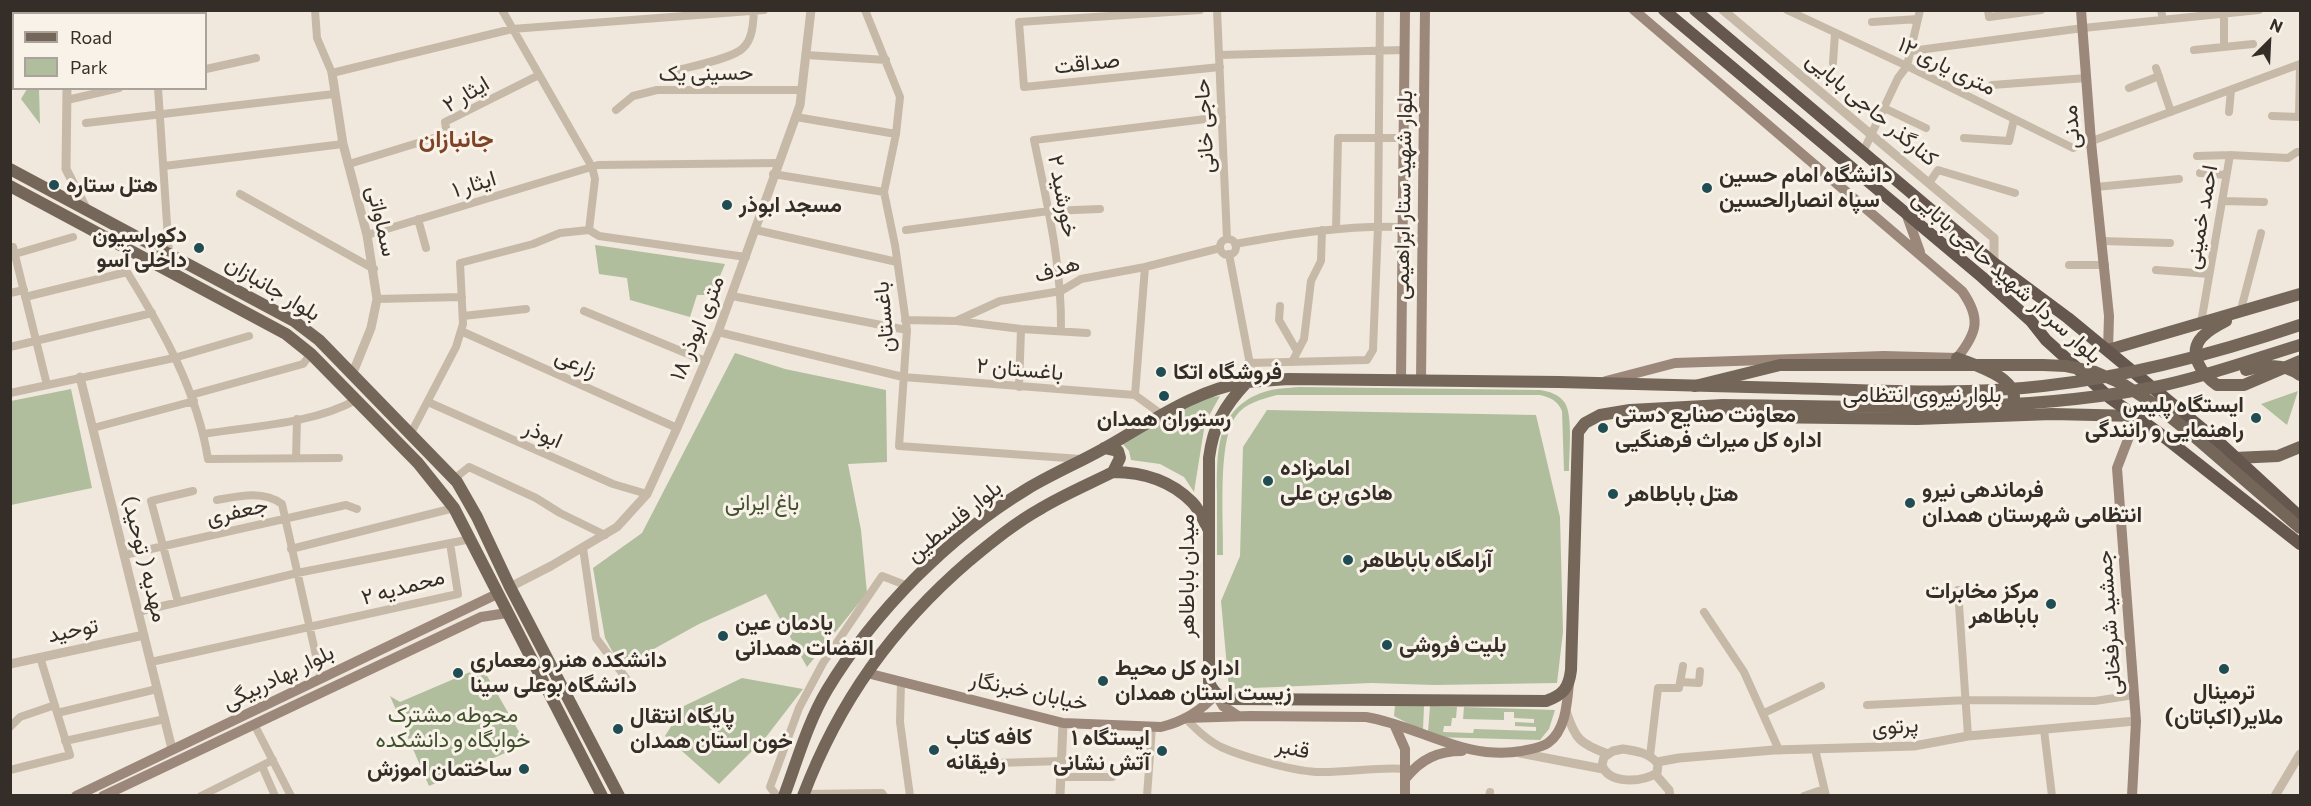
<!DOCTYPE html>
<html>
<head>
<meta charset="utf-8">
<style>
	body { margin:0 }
	#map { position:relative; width:2311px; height:806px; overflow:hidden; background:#f0e8dc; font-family:Commissioner,sans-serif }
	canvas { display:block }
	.frame { position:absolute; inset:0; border:12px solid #352d28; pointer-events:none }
	.legend { position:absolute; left:12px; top:12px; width:195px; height:78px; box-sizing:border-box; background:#f8f2e8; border:2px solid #aaa39b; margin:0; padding:8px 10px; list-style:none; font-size:18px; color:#352d28 }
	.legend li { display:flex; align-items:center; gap:12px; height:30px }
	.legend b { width:30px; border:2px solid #aaa39b }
	.north { position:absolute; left:2239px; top:12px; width:60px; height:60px; -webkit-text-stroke:4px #f8f2e8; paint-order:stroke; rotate:24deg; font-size:16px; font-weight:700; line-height:24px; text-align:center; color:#352d28 }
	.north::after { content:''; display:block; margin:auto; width:21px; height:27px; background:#352d28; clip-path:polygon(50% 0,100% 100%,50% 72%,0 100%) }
</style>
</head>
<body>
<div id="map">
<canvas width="2311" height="806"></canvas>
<div class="frame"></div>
<ul class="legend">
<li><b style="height:8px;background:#75665a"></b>Road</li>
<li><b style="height:16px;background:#b0be9d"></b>Park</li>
</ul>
<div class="north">N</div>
</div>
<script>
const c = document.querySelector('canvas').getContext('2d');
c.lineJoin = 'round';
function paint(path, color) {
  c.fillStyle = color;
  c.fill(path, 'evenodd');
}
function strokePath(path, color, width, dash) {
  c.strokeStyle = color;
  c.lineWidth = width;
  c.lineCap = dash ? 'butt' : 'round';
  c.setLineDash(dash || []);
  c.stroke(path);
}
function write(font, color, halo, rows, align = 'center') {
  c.font = font + ' Commissioner,Vazirmatn,sans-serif';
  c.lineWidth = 6;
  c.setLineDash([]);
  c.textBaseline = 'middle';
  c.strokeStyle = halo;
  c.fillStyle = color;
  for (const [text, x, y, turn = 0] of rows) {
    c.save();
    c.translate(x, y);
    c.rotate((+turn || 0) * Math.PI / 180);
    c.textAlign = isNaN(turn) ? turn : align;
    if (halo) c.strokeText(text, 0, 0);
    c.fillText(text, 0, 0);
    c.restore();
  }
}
paint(new Path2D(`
	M 27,89 L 39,89 L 40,124 L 21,99 Z
	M 595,245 L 725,264 L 712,295 L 697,295 L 690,317 L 630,300 L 627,278 L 599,274 Z
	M 735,353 L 785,369 L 886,390 L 887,462 L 848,464 L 861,530 L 867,593 L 807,667 L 766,594 L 699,624 L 621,667 L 605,638 L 593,568 L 642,533 Z
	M 1300,387 L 1540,390 C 1550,392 1559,394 1565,403 C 1573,416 1569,455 1569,471 L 1564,471 L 1562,411 C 1557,400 1551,398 1540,395 L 1277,395 C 1262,399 1245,403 1236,416 C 1217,441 1224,522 1223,555 L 1217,555 C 1217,534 1217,512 1217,491 C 1217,448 1217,408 1264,392 C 1275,388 1288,388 1300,387 Z
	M 71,389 L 92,488 L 11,505 L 11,401 Z
	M 2298,391 L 2287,425 L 2261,404 Z
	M 1220,396 L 1205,423 L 1194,492 L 1184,477 L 1160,464 L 1131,460 L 1129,451 L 1122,443 L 1202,399 Z
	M 1267,410 L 1536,415 L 1560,517 L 1563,632 L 1557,683 L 1435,685 L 1371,683 L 1229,689 L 1221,601 L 1240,556 L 1243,447 Z
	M 482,667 L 526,744 L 429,786 L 390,696 L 400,702 Z
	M 742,678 L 803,689 L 766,737 L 719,784 L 665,736 L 684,706 Z
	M 1395,705 L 1424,706 L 1423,730 L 1428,732 L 1430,706 L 1457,707 L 1456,718 L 1452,718 L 1451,726 L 1444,726 L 1443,732 L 1473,733 L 1474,729 L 1536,731 L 1536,727 L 1515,726 L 1515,722 L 1534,723 L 1534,719 L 1514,718 L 1514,712 L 1504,712 L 1504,720 L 1463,719 L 1464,707 L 1555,710 L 1549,729 L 1540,740 L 1433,737 L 1394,716 Z`), '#b0be9d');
paint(new Path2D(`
	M 750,501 L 758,512 L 749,518 L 741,507 Z`), '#7da5ab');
strokePath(new Path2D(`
	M 315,10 L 317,38 L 332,73 L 512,29 L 764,10
	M 502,10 L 592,167 L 595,179 L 589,230
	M 865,10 L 900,97 L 896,134 L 884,192 L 895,245 L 907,330 L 899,446 L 1081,459
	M 1200,10 L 1019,22 L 1024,87 L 1220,67
	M 1217,10 L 1227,239
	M 1787,10 L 1907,66 L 2073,148 L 2300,64
	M 1988,10 L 1989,17 L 2041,10
	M 2161,10 L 2163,20
	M 2224,14 L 2224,47
	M 1872,22 L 1918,19
	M 2194,50 L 2253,44
	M 1911,51 L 2083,28 L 2259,10
	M 806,55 L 886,60
	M 1219,55 L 1404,50
	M 1833,63 L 1835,33
	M 10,66 L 14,66
	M 2156,68 L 2171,112
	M 206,69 L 256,58
	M 678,70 C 693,66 734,58 743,48 C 753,39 753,23 754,11
	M 1992,85 L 2087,78
	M 158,88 L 169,254
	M 2129,88 L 2159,76
	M 67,100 L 119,88
	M 1884,108 L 1926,128
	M 616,110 L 633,96 L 657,90 L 801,90
	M 2229,112 L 2231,90
	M 2272,116 L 2299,117 L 2300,64
	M 796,117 L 896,134
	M 86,123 L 334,94
	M 1964,138 L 2009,141 L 2014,119
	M 1863,152 L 1898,78 L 1907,66 L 1920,10
	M 2197,156 L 2230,155
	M 349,164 L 447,134 L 445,122 L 539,75
	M 164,166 L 343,144
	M 2200,173 L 2226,175
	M 773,174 L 884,192
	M 1929,183 L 1938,170 L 2015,193
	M 2096,187 L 2179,179
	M 240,194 L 374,269
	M 2222,201 L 2264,202
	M 418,219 L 426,248
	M 1336,229 L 1338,138 L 1403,138
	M 589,230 L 599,236 L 746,257
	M 756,230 L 897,262
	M 906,230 L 1049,211 L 1100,209
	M 367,235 L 598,165 L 778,163
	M1220 247a8 8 0 1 1 16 0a8 8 0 1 1-16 0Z
	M 2101,241 L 2170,243
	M 1235,244 C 1290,234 1346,225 1403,227
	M 13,247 L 47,385
	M 15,254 L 73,237
	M 1229,254 L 1253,380
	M 2069,265 L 2105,265
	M 2156,270 L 2209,274
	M 10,293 L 24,290
	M 732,296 L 907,330
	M 25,297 L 127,272 C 163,330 197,391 208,459 L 339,458
	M 377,299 L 462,297
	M 1280,306 L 1279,320 L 1297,351
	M 584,311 L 705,361
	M 2240,313 L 2261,233
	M 463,316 L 526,309
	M 905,320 L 956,321 L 1000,301 L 1061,291 L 1081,279 L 1145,267 L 1220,248
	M 957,321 L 1021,329 L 1087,333
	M 2201,323 L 2230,155 L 2288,158 L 2297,152 L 2300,152
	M 1061,330 C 1062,265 1047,203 1034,140 L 1222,117
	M 461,331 L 677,428
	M 718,332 L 903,377 L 1135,395
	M 10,347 L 152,313
	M 1292,362 L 1304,339 L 1311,281 L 1321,261 L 1322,230
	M 1248,363 L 1367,360 L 1373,350 L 1378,226 L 1380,10
	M 1019,387 L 1021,329
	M 10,393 L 174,358 L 249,336
	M 191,395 L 303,364 L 311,354
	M 1135,395 L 1145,267
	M 1135,395 L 1161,414
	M 428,402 L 613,484 L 647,494
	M 93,428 L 194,401
	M 411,433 L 456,347 L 463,324 L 460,263 L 533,244 L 560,233 L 589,230
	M 204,434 C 252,426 313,424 356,400
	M 296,458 L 297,419
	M 454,479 L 469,467 L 536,498 L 560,513 L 605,535
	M 217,500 C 239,496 263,490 282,504 L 321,678
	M 583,548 L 596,638 L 628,681
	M 291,549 L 454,508
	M 124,555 L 346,505 L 357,509
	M 1958,590 L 1968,736
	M 178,602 L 151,501 L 193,491
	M 138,612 L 297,573 L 471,539
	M 1704,612 L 1744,672 L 1779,750
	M 151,662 L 458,594 L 450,543
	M 901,681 L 900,722 L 910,796
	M 1680,682 L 1699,683 L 1700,671
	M 1867,705 L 1967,700 L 2095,701 L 2134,695
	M 57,713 L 157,689
	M 1764,713 L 1821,686
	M 1185,718 C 1196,729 1207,740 1221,747 C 1243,757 1299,773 1323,772 C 1351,772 1378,767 1406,769
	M 254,724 L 291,796
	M 10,727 L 20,717 L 55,705
	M 2044,730 L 2052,796
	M 65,741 L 165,719
	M 1815,749 L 1826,796
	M 1650,756 L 1658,688 L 1679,688 L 1683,666
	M 997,763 L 1062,761
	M 262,766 L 275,796
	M 10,770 L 70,755 L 40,657
	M 1061,777 L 1112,777
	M 803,794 L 882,793 L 884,796
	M 201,796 L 273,760
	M 777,796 L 770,787 L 799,708 L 823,663 L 882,576 L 908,586
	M 1147,796 L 1152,727
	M 1489,796 L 1490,792
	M 1804,796 L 1824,789`), '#c7b9a8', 8);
strokePath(new Path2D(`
	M 64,10 L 65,14
	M 1723,10 L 1994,238 L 1994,263
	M 53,14 L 55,10
	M 332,73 L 343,144 L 367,235 L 377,299 L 371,328 L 352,375
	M 10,79 L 14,74
	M 67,88 L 66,169 L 87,210
	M 80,377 L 172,749
	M 510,587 L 551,566 L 617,527 L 647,494 L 677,428 L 718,332 L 800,105 L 811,10
	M 10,664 L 144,635
	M 1566,711 C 1575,739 1580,744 1608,754
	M 1623,749 C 1637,751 1650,753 1658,764 L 1657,773 C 1642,782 1609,785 1602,765 L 1604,757 L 1613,751 Z
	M 1520,753 L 1603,769
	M 1657,762 L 1679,758 L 1774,750 L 1914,746 L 1968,736 L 2136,721
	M 1655,774 L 1669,790 L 1670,796
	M 1060,796 L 1063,723
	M 2275,796 L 2300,754`), '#c7b9a8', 9);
strokePath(new Path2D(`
	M 2081,10 L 2091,142 L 2109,316 L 2108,350
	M 1906,213 L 1920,252
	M 1401,380 L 1405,10
	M 1421,380 L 1425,10
	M 1606,381 L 1675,363 L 1884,356 L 1957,358 C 1978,332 1981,318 1962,291 L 1634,10
	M 867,673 L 1063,723 L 1161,727 C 1182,722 1201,711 1216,694 L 1223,706 L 1238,716
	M 1185,718 L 1250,716 L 1366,717 C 1420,726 1464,761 1522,751 C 1530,749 1541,748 1548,743 C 1566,730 1567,703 1569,683
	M 1394,724 L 1405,749 L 1405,796
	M 1406,778 C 1421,759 1438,751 1462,751
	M 76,796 L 497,594
	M 103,796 L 481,617 L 507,613
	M 2132,796 L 2136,721 L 2117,468 L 2137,416`), '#9b887a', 10);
strokePath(new Path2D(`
	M 10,169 L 294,321 L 319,340 L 457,482 L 477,517 L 510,587 L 619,796
	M 10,186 L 286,334 L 311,354 L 418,463 L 454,508 L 602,796
	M 2226,321 C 2218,325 2209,330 2202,337 C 2187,353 2202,375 2217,385 L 2244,385 L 2300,361
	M 2108,350 L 2300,294
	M 1957,358 C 1979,367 2030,380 2009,413
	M 1723,405 L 1630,410 L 1600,415 L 1585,423 L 1578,432 L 1571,670 C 1569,688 1563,695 1546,701 L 1231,699 C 1219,696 1214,694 1209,682 L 1209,458 C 1213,426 1224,406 1247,382 L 1288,379 L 1559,382 L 1787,388
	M 1718,408 L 1757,417 L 1917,419 L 2052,414 L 2137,416
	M 1104,448 L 1118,451 L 1120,458 L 1113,472
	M 2235,458 L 2278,456 L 2300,447
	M 784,796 C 797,761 808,722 827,690 C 874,612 949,536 1027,489 C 1052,474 1078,463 1103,449 C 1150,423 1193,390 1247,382
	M 803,796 C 839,701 893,626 970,560 C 992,542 1015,523 1040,509 C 1063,495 1089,484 1113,472 C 1143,472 1171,481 1192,502 C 1199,509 1203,519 1207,527`), '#75665a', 12);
strokePath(new Path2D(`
	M 1664,10 L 1982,277 L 2031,321 L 2046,340 L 2110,398 L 2159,433 L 2300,544
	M 1695,10 L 1994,263 L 2068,318 L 2222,445 L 2300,517`), '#65574d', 12);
strokePath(new Path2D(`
	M 2246,370 C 2267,365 2282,363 2300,375
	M 1695,386 L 1780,365 L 2043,365 L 2066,366 L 2095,372 L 2123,384 L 2154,404 L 2189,432 L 2300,528
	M 1787,388 C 1873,390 1958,396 2043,386 C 2127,377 2220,352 2300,325
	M 1723,405 C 1869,406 2017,415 2160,386 C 2208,376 2254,359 2300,345`), '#75665a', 12);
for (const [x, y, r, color] of [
	[54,185,6,"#204c53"],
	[1707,188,6,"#204c53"],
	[727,205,6,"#204c53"],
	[199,248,6,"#204c53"],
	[1161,372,6,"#204c53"],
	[1164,396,6,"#204c53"],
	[2256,418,6,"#204c53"],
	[1603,428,6,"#204c53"],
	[1268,481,6,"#204c53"],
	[1613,494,6,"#204c53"],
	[1910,503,6,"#204c53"],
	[1348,560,6,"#204c53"],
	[2051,604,6,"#204c53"],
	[723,636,6,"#204c53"],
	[1387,645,6,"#204c53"],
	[2224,669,6,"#204c53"],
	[458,673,6,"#204c53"],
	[1103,681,6,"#204c53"],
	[618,729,6,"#204c53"],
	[934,750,6,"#204c53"],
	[1162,751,6,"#204c53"],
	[524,769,6,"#204c53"]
]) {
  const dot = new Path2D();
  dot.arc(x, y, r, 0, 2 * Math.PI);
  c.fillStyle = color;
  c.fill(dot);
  strokePath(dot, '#f8f2e8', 2);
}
write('22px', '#352d28', '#f8f2e8', [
	["صداقت",1087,63,-6],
	["۱۲ متری یاری",1947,66,26],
	["حسینی یک",706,73,-1],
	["ایثار ۲",466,94,-31],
	["کنارگذر حاجی بابایی",1872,109,40],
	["حاجی خانی",1204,126,-93],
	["مدنی",2071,127,-94],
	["ایثار ۱",474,184,-17],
	["بلوار شهید ستار ابراهیمی",1403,195,-89],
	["خورشید ۲",1063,196,79],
	["احمد خمینی",2201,217,-80],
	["سماواتی",382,221,77],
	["هدف",1057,269,-17],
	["بلوار سردار شهید حاجی بابایی",2007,277,42],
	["بلوار جانبازان",273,288,31],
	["باغستان",884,317,-95],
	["۱۸ متری ابوذر",697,328,-68],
	["زارعی",576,363,24],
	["باغستان ۲",1020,369,5],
	["بلوار نیروی انتظامی",1922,395],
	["ابوذر",543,434,24],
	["جعفری",237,511,-13],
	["بلوار فلسطین",954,521,-39],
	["مهدیه ( توحید)",145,559,76],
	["میدان باباطاهر",1187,576,-90],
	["محمدیه ۲",403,587,-15],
	["جمشید شرفخانی",2109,623,-94],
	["توحید",73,630,-12],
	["بلوار بهادربیگی",278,677,-26],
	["خیابان خبرنگار",1029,691,12],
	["پرتوی",1895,726,-4],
	["قنبر",1293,748,12]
]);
write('bold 22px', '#352d28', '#f8f2e8', [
	["دانشگاه امام حسین",1719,175],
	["سپاه انصارالحسین",1719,200],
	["هتل ستاره",66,185],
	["مسجد ابوذر",739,205],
	["دکوراسیون",187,235,"right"],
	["داخلی آسو",187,260,"right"],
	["فروشگاه اتکا",1173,372],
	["ایستگاه پلیس",2244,405,"right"],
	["راهنمایی و رانندگی",2244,430,"right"],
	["معاونت صنایع دستی",1615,415],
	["اداره کل میراث فرهنگیی",1615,440],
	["رستوران همدان",1164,419,"center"],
	["امامزاده",1280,468],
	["هادی بن علی",1280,493],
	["فرماندهی نیرو",1922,490],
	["انتظامی شهرستان همدان",1922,515],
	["هتل باباطاهر",1625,494],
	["آرامگاه باباطاهر",1360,560],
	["مرکز مخابرات",2039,591,"right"],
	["باباطاهر",2039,616,"right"],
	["یادمان عین",735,623],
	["القضات همدانی",735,648],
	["بلیت فروشی",1399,645],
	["دانشکده هنر و معماری",470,660],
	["دانشگاه بوعلی سینا",470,685],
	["اداره کل محیط",1115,668],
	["زیست استان همدان",1115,693],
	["ترمینال",2224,692,"center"],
	["ملایر(اکباتان)",2224,717,"center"],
	["پایگاه انتقال",630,716],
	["خون استان همدان",630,741],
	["کافه کتاب",946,737],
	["رفیقانه",946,762],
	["ایستگاه ۱",1150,738,"right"],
	["آتش نشانی",1150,763,"right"],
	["ساختمان اموزش",512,769,"right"]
], 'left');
write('22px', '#41512e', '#f8f2e8', [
	["باغ ایرانی",762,503],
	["محوطه مشترک",453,715],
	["خوابگاه و دانشکده",453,740]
]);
write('bold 24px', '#7e4327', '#f8f2e8', [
	["جانبازان",456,139]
]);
</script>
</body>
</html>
